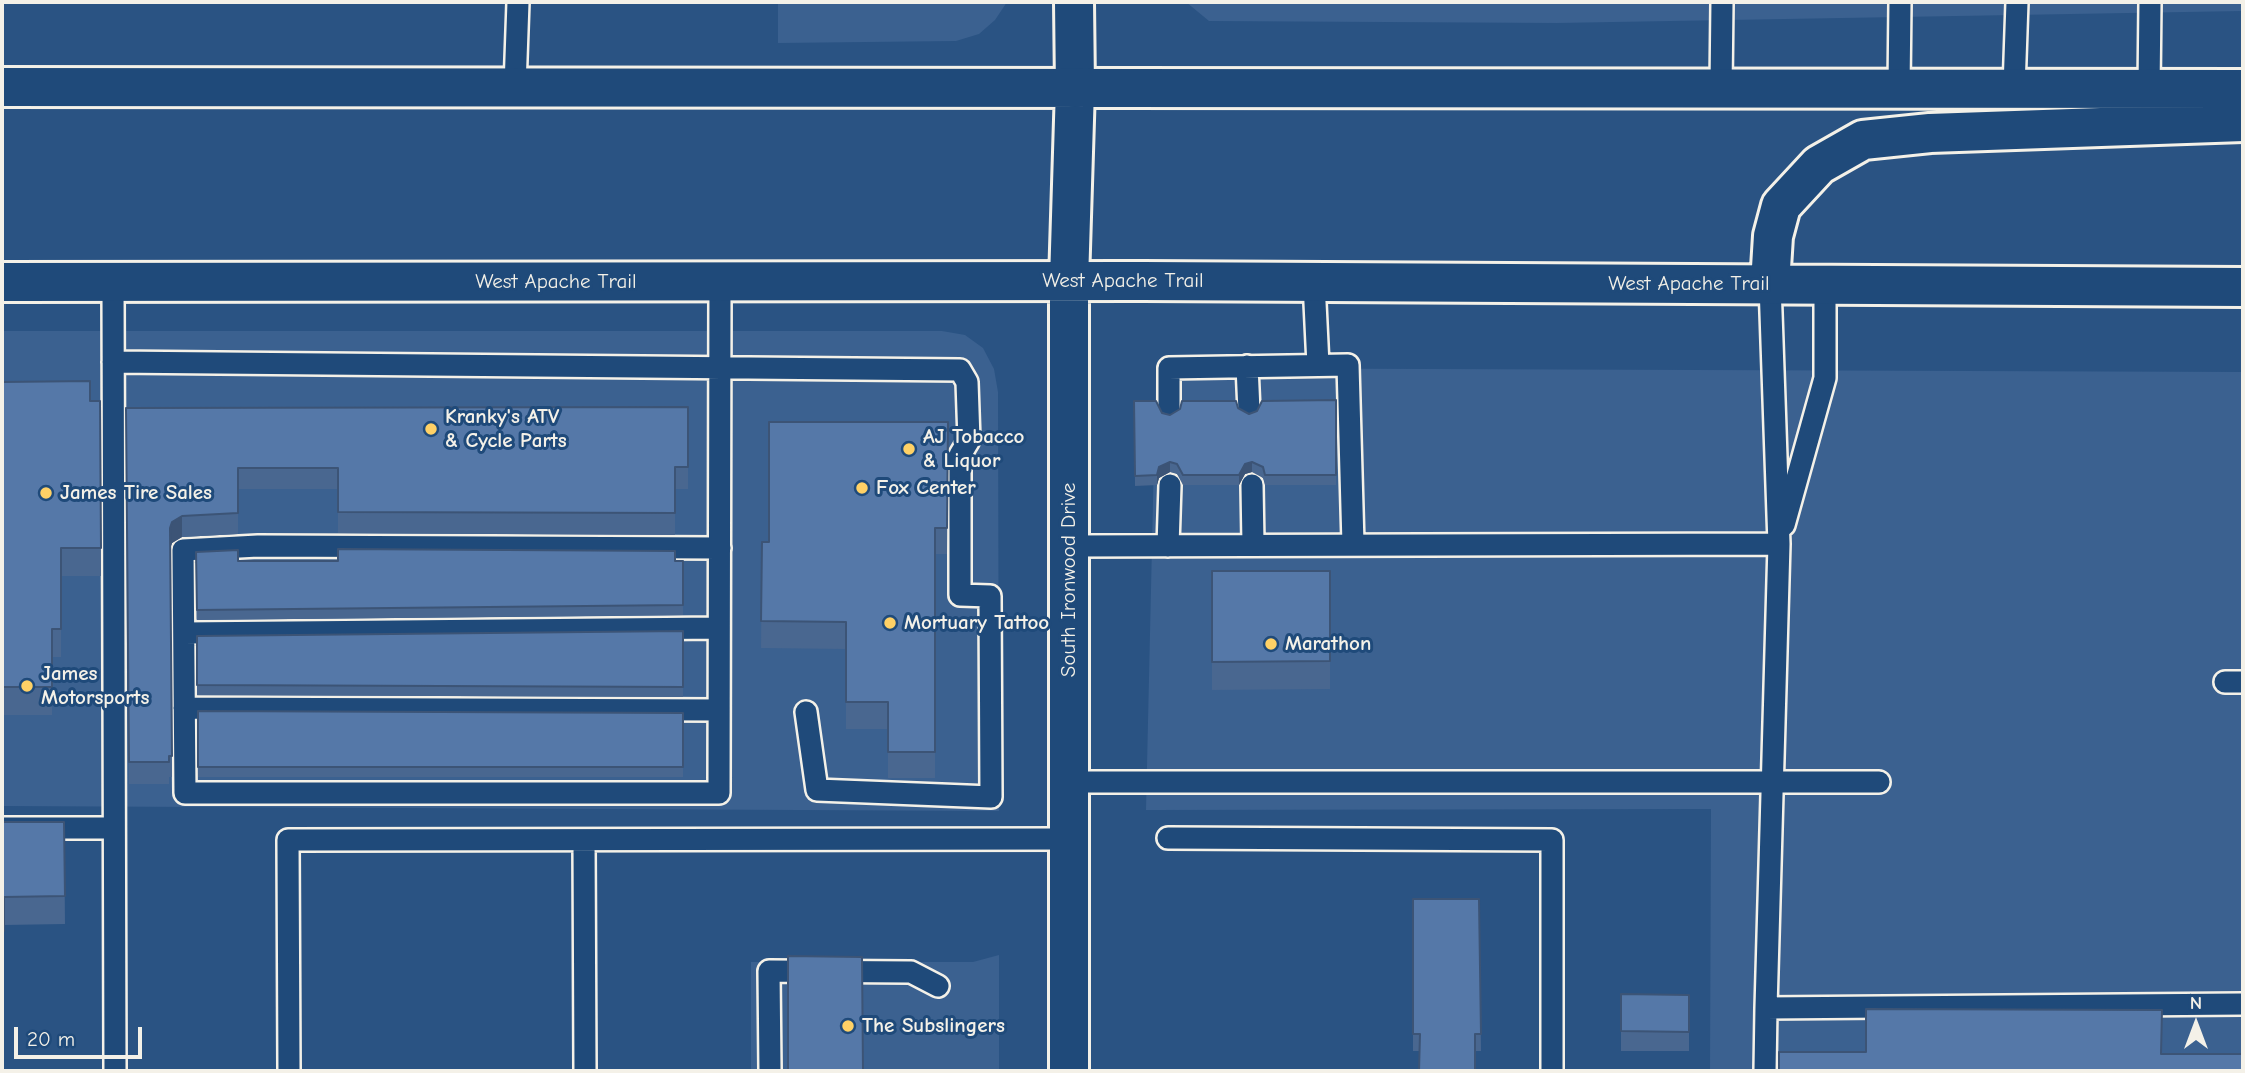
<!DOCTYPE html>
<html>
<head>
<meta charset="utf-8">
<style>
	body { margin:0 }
	#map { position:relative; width:2245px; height:1073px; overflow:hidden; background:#2a5383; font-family:"Comic Neue",sans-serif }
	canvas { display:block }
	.frame { position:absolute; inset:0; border:4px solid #f4f1e8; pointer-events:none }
	.north { position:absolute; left:2161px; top:989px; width:70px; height:70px; -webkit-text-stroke:5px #1f4a7a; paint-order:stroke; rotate:0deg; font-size:19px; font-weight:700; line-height:28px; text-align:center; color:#f4f1e8 }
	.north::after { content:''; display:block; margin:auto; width:24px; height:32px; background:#f4f1e8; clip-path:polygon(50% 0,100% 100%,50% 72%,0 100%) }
	.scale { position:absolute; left:14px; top:1027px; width:128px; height:32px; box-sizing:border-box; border:4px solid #f4f1e8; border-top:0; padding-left:9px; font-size:21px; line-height:24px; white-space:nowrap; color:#f4f1e8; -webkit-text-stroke:5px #1f4a7a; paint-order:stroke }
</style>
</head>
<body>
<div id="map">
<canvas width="2245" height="1073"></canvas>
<div class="frame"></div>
<div class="north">N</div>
<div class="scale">20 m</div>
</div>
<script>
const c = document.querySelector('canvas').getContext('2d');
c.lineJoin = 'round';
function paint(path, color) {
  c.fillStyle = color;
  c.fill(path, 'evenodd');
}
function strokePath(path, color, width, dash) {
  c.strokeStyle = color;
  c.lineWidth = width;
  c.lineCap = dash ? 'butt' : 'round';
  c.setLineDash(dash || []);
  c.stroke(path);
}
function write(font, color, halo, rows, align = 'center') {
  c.font = font + ' "Comic Neue",sans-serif';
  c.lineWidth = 6;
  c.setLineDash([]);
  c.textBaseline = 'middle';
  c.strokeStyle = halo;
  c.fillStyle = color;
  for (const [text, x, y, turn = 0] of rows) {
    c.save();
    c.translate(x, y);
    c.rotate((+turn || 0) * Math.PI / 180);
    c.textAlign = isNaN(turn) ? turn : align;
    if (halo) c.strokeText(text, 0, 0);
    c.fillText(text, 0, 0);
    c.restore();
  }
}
paint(new Path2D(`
	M 778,2 L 1007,2 L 995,20 L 979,34 L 956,41 L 778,43 Z
	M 1186,2 L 2243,2 L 2243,11 L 1557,23 L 1209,21 Z
	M 2,331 L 942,331 L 965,335 L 983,348 L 994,369 L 998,392 L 999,811 L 2,806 Z
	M 1156,368 L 2243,372 L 2243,1071 L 1710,1071 L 1711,809 L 1146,810 Z
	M 999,955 L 999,1071 L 751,1071 L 751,962 L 973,962 Z`), '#3b6190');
const lane = new Path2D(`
	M 515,87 L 518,2
	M 1721,88 L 1722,2
	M 1899,88 L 1900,2
	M 2014,88 L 2017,2
	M 2149,89 L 2150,2
	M 113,282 L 115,1071
	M 1314,282 L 1318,365
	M 1770,284 L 1779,544 L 1766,1008 L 2243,1004
	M 113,362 L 960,370 L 967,382 L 969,440 L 960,455 L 960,595 L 990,596 L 991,797 L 817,790 L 806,712
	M 1247,366 L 1249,411
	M 1169,412 L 1169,368 L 1348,365 L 1353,544
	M 1252,485 L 1253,544
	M 1784,525 L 1825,378 L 1825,284
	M 1069,546 L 1779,544
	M 1168,546 L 1170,485
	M 720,548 L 258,546 L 183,550 L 185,793 L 719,793 C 719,622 720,452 720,281
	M 184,633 L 719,628
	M 2225,682 L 2243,682
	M 184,708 L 719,710
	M 1069,782 L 1879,782
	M 2,828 L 114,828
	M 1168,838 L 1552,840 L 1552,1071
	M 584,840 L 585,1071
	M 289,1071 L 288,840 L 1069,839
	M 770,1071 L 769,971 L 911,972 L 938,986
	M 1765,1071 L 1766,1008`);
const secondary = new Path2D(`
	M 1074,2 L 1075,88`);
const primary = new Path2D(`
	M 2,87 L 2243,89
	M 2,282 L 1143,281 L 2243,287
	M 1770,284 L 1773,236 L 1781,206 L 1819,165 L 1863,140 L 1930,133 L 2243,122
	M 1069,1071 L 1069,281 L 1075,88`);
strokePath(lane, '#f4f1e8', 26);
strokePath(secondary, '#f4f1e8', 44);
strokePath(primary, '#f4f1e8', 44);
strokePath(lane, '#1f4a7a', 21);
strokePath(secondary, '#1f4a7a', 38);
strokePath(primary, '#1f4a7a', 38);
paint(new Path2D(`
	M 2,382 L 90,401 L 100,401 L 101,576 L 61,576 L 61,657 L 52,657 L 52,715 L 2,715 Z
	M 1336,400 L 1336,485 L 1265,485 L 1263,478 L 1252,472 L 1245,474 L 1239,485 L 1183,485 L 1177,474 L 1170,472 L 1159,478 L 1157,485 L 1135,486 L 1134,401 L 1170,415 L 1238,408 L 1249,414 Z
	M 688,407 L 688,489 L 675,489 L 675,535 L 338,533 L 338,489 L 238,489 L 238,534 L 182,537 L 172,543 L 170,549 L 172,777 L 169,777 L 169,784 L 129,784 L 126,408 Z
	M 948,422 L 947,554 L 935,554 L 935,778 L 888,778 L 888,729 L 846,729 L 846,649 L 761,648 L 762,542 L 769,542 Z
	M 196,552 L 238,561 L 683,561 L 683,615 L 197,620 Z
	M 1212,571 L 1330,571 L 1330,689 L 1212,690 Z
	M 683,631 L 683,697 L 197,695 L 197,636 Z
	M 198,711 L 683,713 L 683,777 L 198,777 Z
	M 2,822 L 64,822 L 65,924 L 4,925 L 4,959 L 2,959 Z
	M 1413,899 L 1479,899 L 1481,1051 L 1413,1051 Z
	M 1621,994 L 1689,995 L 1689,1051 L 1621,1051 Z`), '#496790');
paint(new Path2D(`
	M 1170,462 L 1170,472 L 1159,478 L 1157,485 L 1157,475 L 1159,467 Z
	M 1252,462 L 1252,472 L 1245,474 L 1239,485 L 1239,475 L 1245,464 Z
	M 182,516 L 182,537 L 172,543 L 170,549 L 170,528 L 172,522 Z`), '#3c5476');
const building = new Path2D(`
	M 90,381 L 90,401 L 100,401 L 101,548 L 61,548 L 61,629 L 52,629 L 52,687 L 2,687 L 2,382 Z
	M 1336,400 L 1336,475 L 1265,475 L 1263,467 L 1252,462 L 1245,464 L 1239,475 L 1183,475 L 1177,464 L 1170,462 L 1159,467 L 1157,475 L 1135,476 L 1134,401 L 1156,401 L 1162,413 L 1170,415 L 1180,409 L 1182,401 L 1236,401 L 1238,408 L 1249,414 L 1257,411 L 1262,401 Z
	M 688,407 L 688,467 L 675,467 L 675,513 L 338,512 L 338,468 L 238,468 L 238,513 L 182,516 L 172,522 L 170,528 L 172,756 L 169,756 L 169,762 L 129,762 L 126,408 Z
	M 769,422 L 948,422 L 947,528 L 935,528 L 935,752 L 888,752 L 888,702 L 846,702 L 846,622 L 761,621 L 762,542 L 769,542 Z
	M 338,549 L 675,551 L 675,561 L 683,561 L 683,605 L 197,610 L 196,552 L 238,550 L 238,561 L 338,561 Z
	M 1212,571 L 1330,571 L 1330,661 L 1212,662 Z
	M 683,631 L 683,687 L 197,685 L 197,636 Z
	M 198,711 L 683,713 L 683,767 L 198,767 Z
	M 2,822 L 64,822 L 65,896 L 4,897 L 4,931 L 2,931 Z
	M 1413,899 L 1479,899 L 1481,1034 L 1475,1034 L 1475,1071 L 1419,1071 L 1420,1034 L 1413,1034 Z
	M 788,956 L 862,957 L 863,1071 L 788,1071 Z
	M 1621,994 L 1689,995 L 1689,1032 L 1621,1031 Z
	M 1866,1009 L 2162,1010 L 2161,1054 L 2243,1054 L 2243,1071 L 1779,1071 L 1779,1052 L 1866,1052 Z`);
paint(building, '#5578a8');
strokePath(building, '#3c5476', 2);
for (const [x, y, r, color] of [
	[431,429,7,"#ffd166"],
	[909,449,7,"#ffd166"],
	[862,488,7,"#ffd166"],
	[46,493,7,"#ffd166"],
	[890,623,7,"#ffd166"],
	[1271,644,7,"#ffd166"],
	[27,686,7,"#ffd166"],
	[848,1026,7,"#ffd166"]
]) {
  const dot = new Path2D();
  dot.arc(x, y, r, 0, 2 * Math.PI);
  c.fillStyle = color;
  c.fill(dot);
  strokePath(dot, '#1f4a7a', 2.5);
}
write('21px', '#f4f1e8', '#1f4a7a', [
	["West Apache Trail",1123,281],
	["West Apache Trail",556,282],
	["West Apache Trail",1689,284],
	["South Ironwood Drive",1069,580,-90]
]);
write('bold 21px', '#f4f1e8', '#1f4a7a', [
	["Kranky's ATV",445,417],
	["& Cycle Parts",445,441],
	["AJ Tobacco",923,437],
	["& Liquor",923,461],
	["Fox Center",876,488],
	["James Tire Sales",60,493],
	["Mortuary Tattoo",904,623],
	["Marathon",1285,644],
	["James",41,674],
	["Motorsports",41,698],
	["The Subslingers",862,1026]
], 'left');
</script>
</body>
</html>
